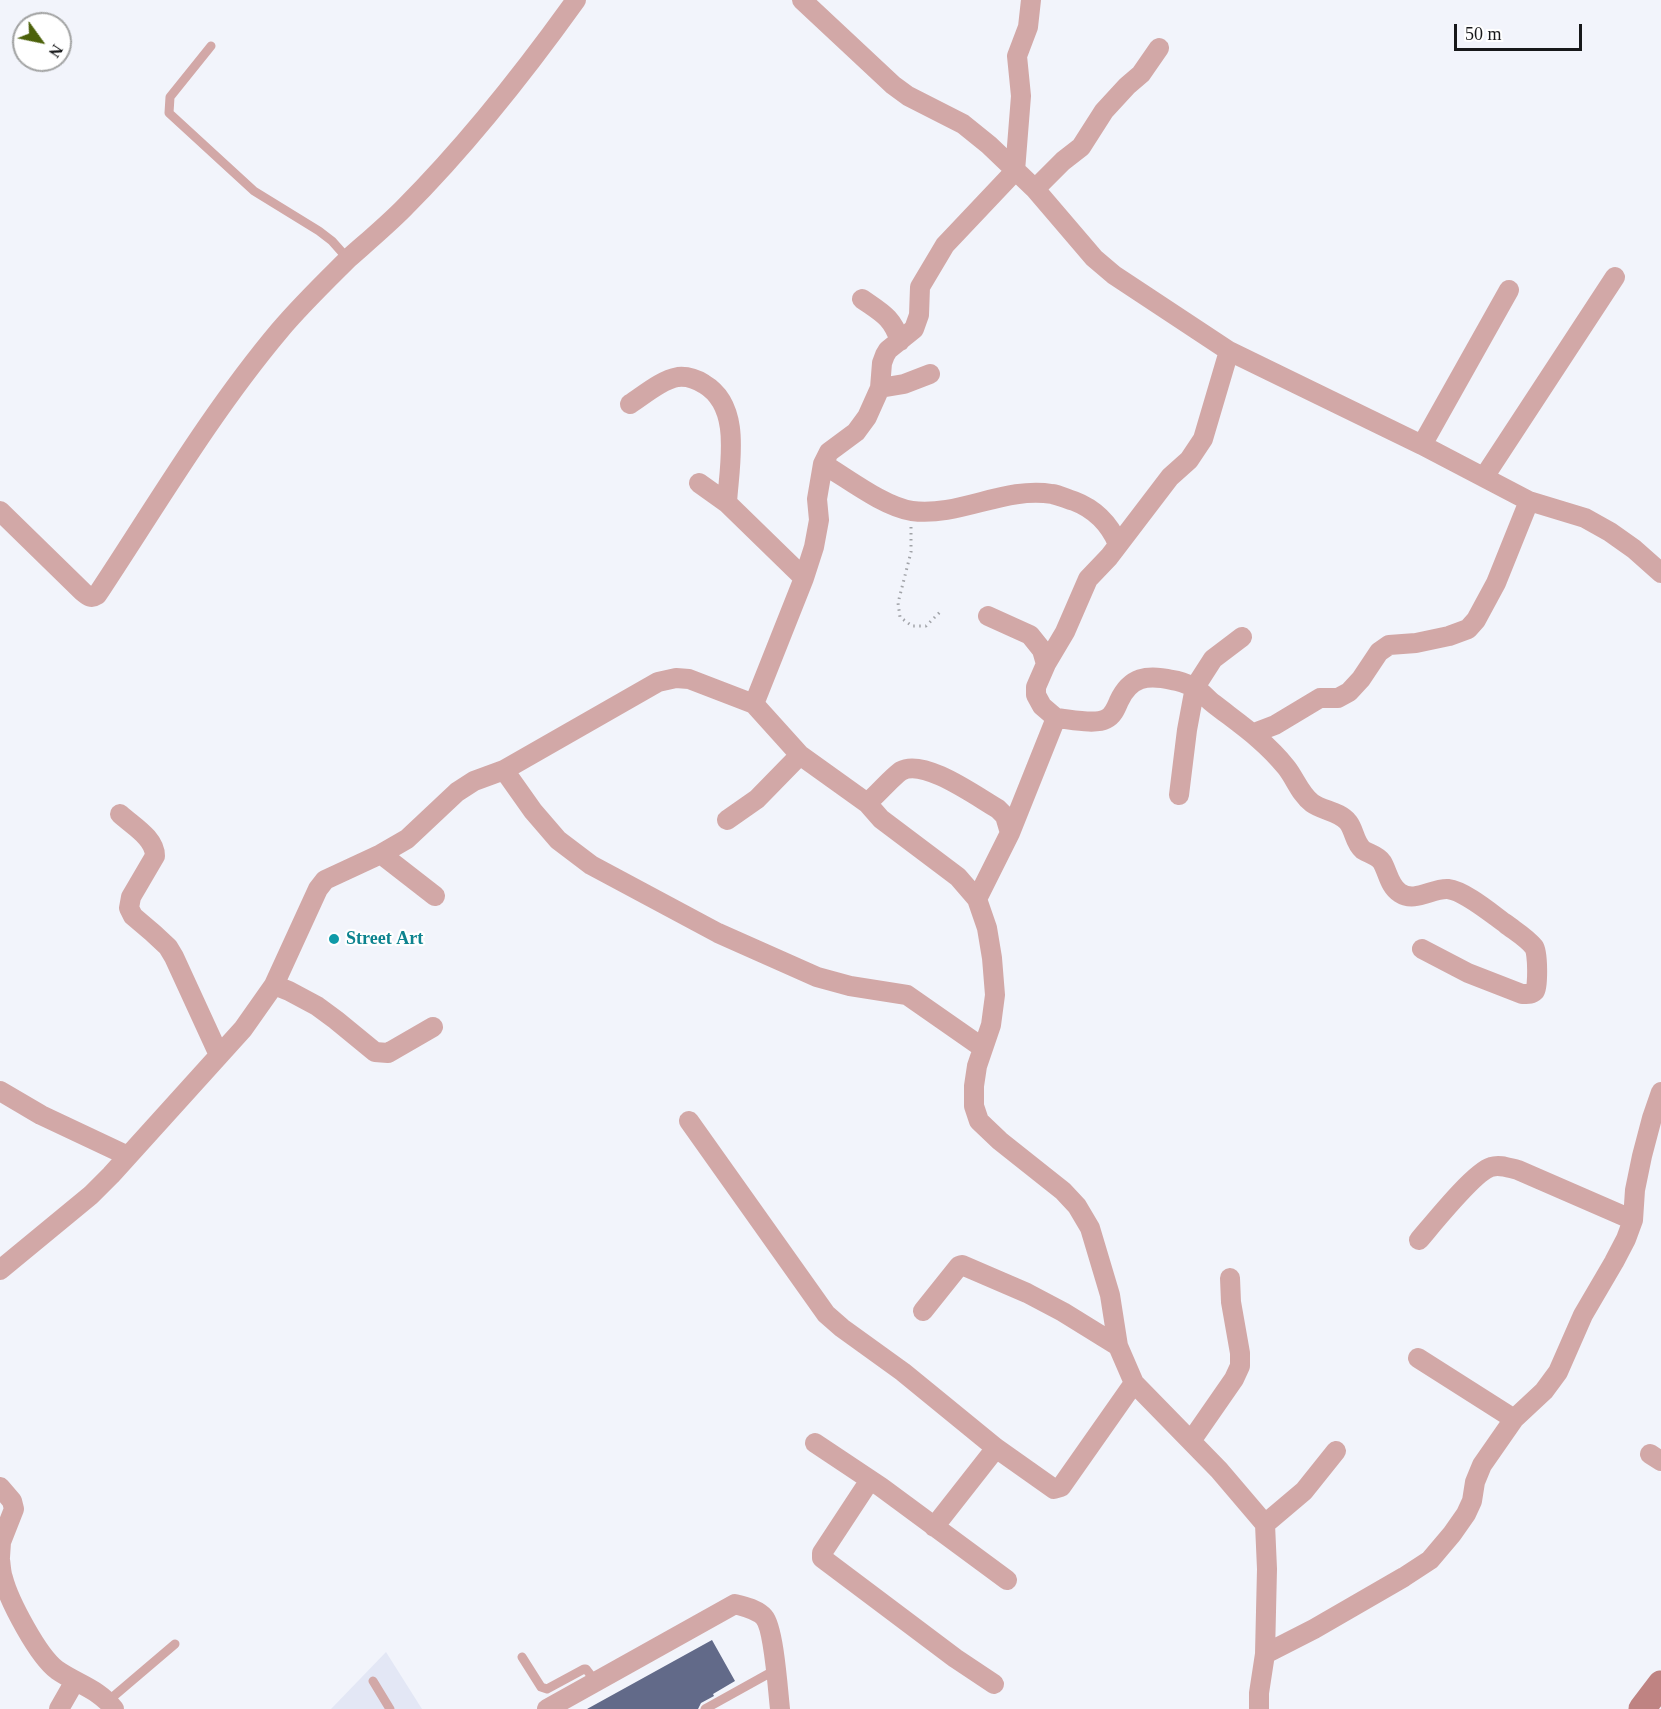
<!DOCTYPE html>
<html>
<head>
<meta charset="utf-8">
<style>
	body { margin:0 }
	#map { position:relative; width:1661px; height:1709px; overflow:hidden; background:#f2f4fb; font-family:"Times New Roman",serif }
	canvas { display:block }
	.north { position:absolute; left:12px; top:12px; width:60px; height:60px; box-sizing:border-box; background:#fff; border:2px solid #a2a3a3; border-radius:50%; rotate:123deg; font-size:16px; font-weight:700; line-height:24px; text-align:center; color:#17181a }
	.north::after { content:''; display:block; margin:auto; width:21px; height:27px; background:#4c610a; clip-path:polygon(50% 0,100% 100%,50% 72%,0 100%) }
	.scale { position:absolute; left:1454px; top:24px; width:128px; height:27px; box-sizing:border-box; border:3px solid #17181a; border-top:0; padding-left:8px; font-size:18px; line-height:21px; white-space:nowrap; color:#17181a; -webkit-text-stroke:4px #fff; paint-order:stroke }
</style>
</head>
<body>
<div id="map">
<canvas width="1661" height="1709"></canvas>
<div class="north">N</div>
<div class="scale">50 m</div>
</div>
<script>
const c = document.querySelector('canvas').getContext('2d');
c.lineJoin = 'round';
function paint(path, color) {
  c.fillStyle = color;
  c.fill(path, 'evenodd');
}
function strokePath(path, color, width, dash) {
  c.strokeStyle = color;
  c.lineWidth = width;
  c.lineCap = dash ? 'butt' : 'round';
  c.setLineDash(dash || []);
  c.stroke(path);
}
function write(font, color, halo, rows, align = 'center') {
  c.font = font + ' "Times New Roman",serif';
  c.lineWidth = 4.5;
  c.setLineDash([]);
  c.textBaseline = 'middle';
  c.strokeStyle = halo;
  c.fillStyle = color;
  for (const [text, x, y, turn = 0] of rows) {
    c.save();
    c.translate(x, y);
    c.rotate((+turn || 0) * Math.PI / 180);
    c.textAlign = isNaN(turn) ? turn : align;
    if (halo) c.strokeText(text, 0, 0);
    c.fillText(text, 0, 0);
    c.restore();
  }
}
paint(new Path2D(`
	M 386,1652 L 422,1709 L 331,1709 Z`), '#e3e7f5');
paint(new Path2D(`
	M 712,1640 L 735,1681 L 713,1694 L 714,1696 L 701,1703 L 698,1709 L 587,1709 Z`), '#626a89');
strokePath(new Path2D(`
	M 911,527 L 911,552 L 898,603 L 900,617 L 912,626 L 926,626 L 942,610`), '#a1a3a8', 3, [1.5, 4.5]);
strokePath(new Path2D(`
	M 211,46 L 170,97 L 169,113 L 254,191 L 319,231 L 332,241 L 348,259
	M 522,1657 L 541,1687 L 547,1689 L 584,1669 L 586,1669 L 596,1682
	M 373,1681 L 390,1709
	M 108,1701 L 175,1644
	M 705,1709 L 777,1669`), '#d2a8a7', 9);
strokePath(new Path2D(`
	M 802,0 L 893,85 L 908,96 L 963,124 L 989,145 L 1035,189 L 1094,258 L 1114,275 L 1229,351 L 1422,445 L 1529,501 L 1585,518 L 1610,532 L 1634,549 L 1661,573
	M 1035,189 L 1063,161 L 1081,147 L 1104,111 L 1127,86 L 1141,74 L 1159,48
	M 862,299 C 882,313 892,317 900,341
	M 880,388 L 904,384 L 930,374
	M 630,404 C 644,395 661,380 678,377 C 688,376 696,379 704,384 C 743,407 729,466 727,503
	M 1422,445 L 1509,290
	M 823,464 C 847,478 884,507 912,511 C 960,517 1005,486 1052,494 C 1059,495 1067,499 1074,501 C 1095,509 1109,523 1118,544
	M 1484,477 L 1615,277
	M 699,483 L 727,503 L 804,578
	M 0,511 L 83,592 C 88,596 91,599 97,595 C 156,506 211,412 280,330 C 301,305 326,281 349,258 C 367,242 386,226 403,209 C 467,145 523,74 576,0
	M 988,616 L 1030,635 L 1042,650 L 1046,664
	M 754,704 L 804,578 L 814,547 L 819,520 L 817,499 L 823,464 L 829,452 L 856,432 L 867,417 L 880,388 L 882,363 L 885,355 L 888,350 L 914,329 L 919,315 L 920,287 L 945,245 L 1015,171 L 1021,96 L 1017,56 L 1028,27 L 1031,0
	M 1056,718 C 1069,719 1095,725 1106,719 C 1113,716 1116,708 1119,701 C 1130,677 1147,674 1172,680 C 1179,681 1187,684 1193,687 C 1201,690 1207,699 1214,704 C 1241,725 1264,740 1286,767 C 1295,778 1300,794 1312,803 C 1323,811 1339,811 1348,822 C 1355,831 1354,842 1363,850 C 1369,854 1377,855 1382,862 C 1388,872 1389,886 1400,893 C 1415,903 1432,888 1448,889 C 1465,891 1492,914 1506,924 C 1515,931 1527,938 1534,947 C 1538,952 1538,987 1535,991 C 1531,995 1527,994 1522,994 L 1468,973 L 1422,949
	M 1254,733 L 1275,725 L 1320,698 L 1338,698 L 1349,692 L 1361,679 L 1379,652 L 1389,645 L 1416,643 L 1449,636 L 1468,629 L 1476,620 L 1496,583 L 1529,501
	M 504,770 L 533,811 L 558,840 L 591,865 L 718,933 L 817,977 L 850,986 L 907,995 L 983,1048
	M 1179,795 L 1187,730 L 1195,687 L 1213,659 L 1242,637
	M 867,803 C 876,796 893,776 901,771 C 924,758 977,797 998,809 L 1005,816 L 1010,833
	M 120,814 C 133,826 155,838 155,856 L 131,897 L 129,908 L 133,916 L 153,933 L 168,947 L 174,957 L 219,1055
	M 727,820 L 757,799 L 800,755
	M 381,854 L 435,896
	M 977,899 L 1010,833 L 1056,718 L 1042,706 L 1036,695 L 1036,687 L 1046,664 L 1065,632 L 1088,579 L 1109,557 L 1170,477 L 1189,460 L 1203,439 L 1229,351
	M 274,985 L 289,991 L 317,1006 L 336,1020 L 375,1052 L 388,1053 L 433,1027
	M 0,1091 L 41,1115 L 128,1156
	M 689,1121 L 826,1314 L 842,1328 L 903,1372 L 996,1448 L 1054,1489 L 1061,1487 L 1134,1383
	M 1419,1240 C 1432,1225 1474,1172 1491,1167 C 1500,1164 1509,1168 1518,1170 L 1633,1220
	M 0,1270 L 91,1195 L 111,1175 L 243,1029 L 274,985 L 318,889 L 325,880 L 381,854 L 407,839 L 457,792 L 474,781 L 504,770 L 658,682 L 676,678 L 689,679 L 754,704 L 800,755 L 867,803 L 881,819 L 958,877 L 977,899 L 987,928 L 992,958 L 995,995 L 991,1025 L 977,1066 L 974,1086 L 974,1106 L 979,1121 L 1000,1141 L 1063,1191 L 1077,1206 L 1090,1228 L 1110,1295 L 1118,1346 L 1134,1383 L 1219,1470 L 1265,1524 L 1267,1569 L 1265,1654 L 1259,1693 L 1259,1709
	M 923,1311 L 959,1266 L 962,1265 L 1027,1293 L 1063,1312 L 1118,1346
	M 1418,1358 L 1514,1419
	M 1191,1441 L 1234,1379 L 1240,1366 L 1240,1353 L 1231,1302 L 1230,1278
	M 815,1443 L 881,1487 L 1007,1580
	M 1650,1454 L 1661,1461
	M 870,1480 L 822,1553 L 822,1558 L 955,1658 L 994,1684
	M 0,1487 L 12,1501 L 14,1509 L 1,1542 L 0,1557
	M 1265,1524 L 1304,1491 L 1336,1451
	M 934,1527 L 996,1448
	M 0,1560 C 1,1566 1,1573 3,1578 C 9,1601 38,1656 57,1670 C 77,1684 99,1689 114,1709
	M 1265,1654 L 1314,1629 L 1404,1577 L 1430,1560 L 1452,1534 L 1466,1514 L 1472,1501 L 1475,1482 L 1482,1465 L 1514,1419 L 1544,1391 L 1558,1372 L 1583,1315 L 1614,1262 L 1626,1239 L 1633,1220 L 1635,1190 L 1642,1156 L 1652,1118 L 1661,1092
	M 59,1709 L 75,1681
	M 547,1709 L 735,1604 C 745,1607 757,1609 764,1617 C 774,1628 778,1692 780,1709`), '#d2a8a7', 20);
strokePath(new Path2D(`
	M 1642,1709 L 1661,1684`), '#bf8382', 27);
for (const [x, y, r, color] of [
	[334,939,6,"#0f9aa8"]
]) {
  const dot = new Path2D();
  dot.arc(x, y, r, 0, 2 * Math.PI);
  c.fillStyle = color;
  c.fill(dot);
  strokePath(dot, '#fff', 2);
}
write('bold 18px', '#0d838f', '#fff', [
	["Street Art",346,939]
], 'left');
</script>
</body>
</html>
